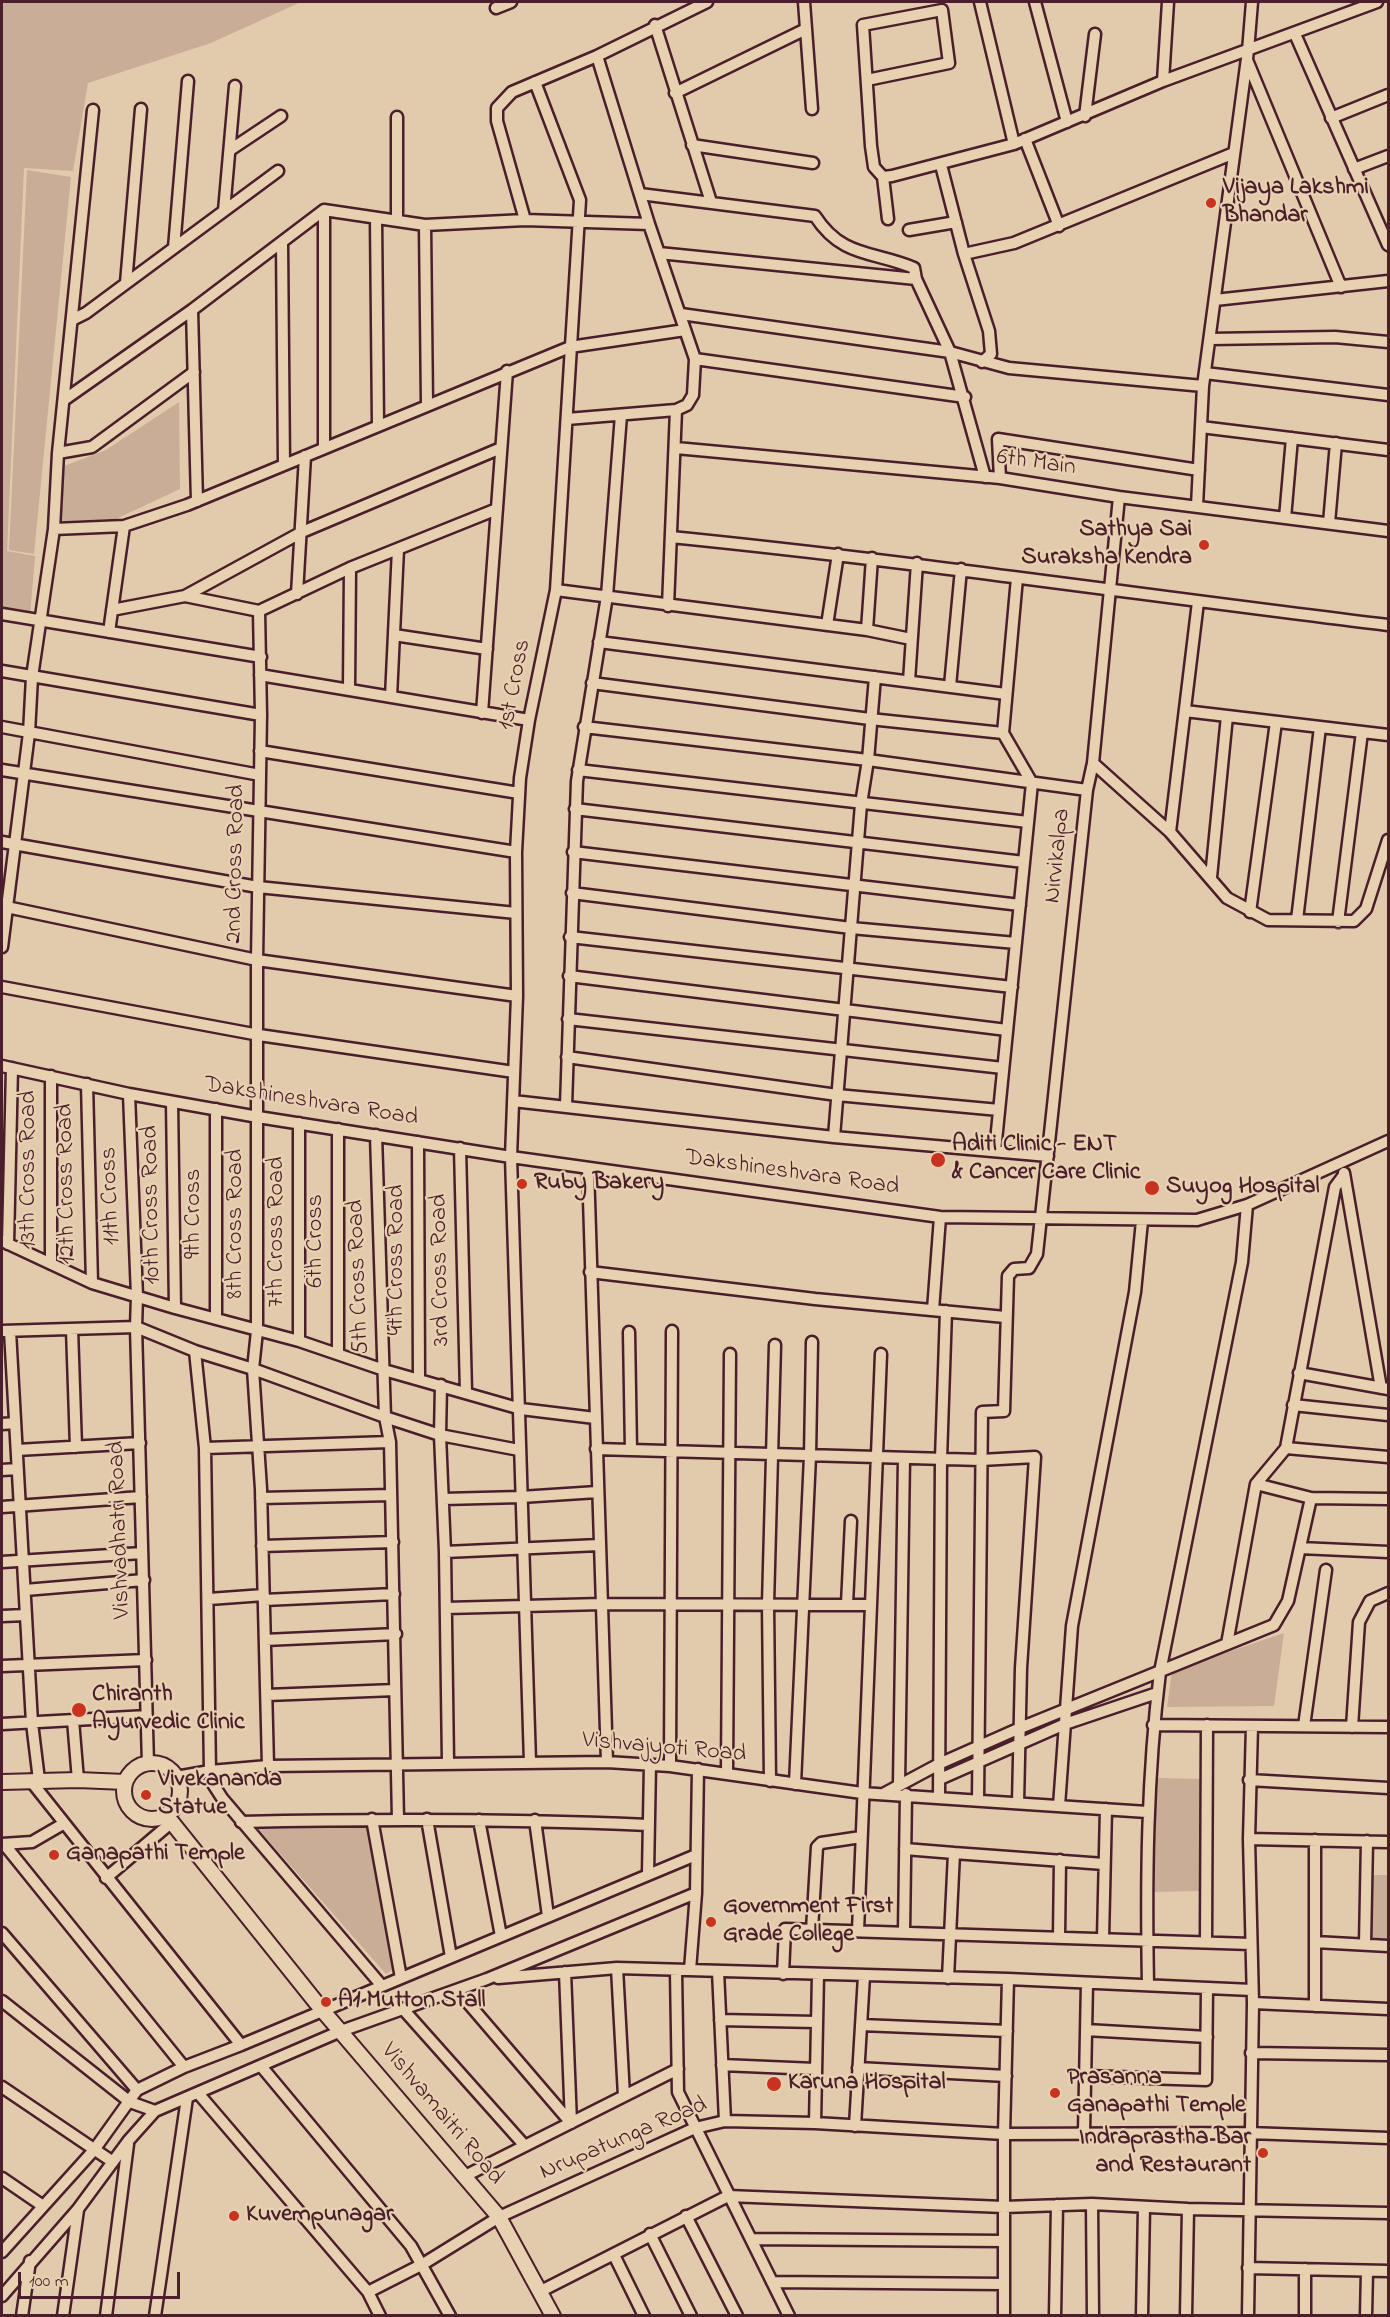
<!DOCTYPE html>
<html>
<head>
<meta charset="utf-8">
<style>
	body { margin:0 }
	#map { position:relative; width:1390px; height:2317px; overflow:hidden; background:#e2caac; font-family:"Indie Flower",sans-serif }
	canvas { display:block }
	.frame { position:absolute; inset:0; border:3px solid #4a1f2b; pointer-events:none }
	.scale { position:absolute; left:18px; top:2272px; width:162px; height:27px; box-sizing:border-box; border:3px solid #4a1f2b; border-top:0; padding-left:8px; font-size:18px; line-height:21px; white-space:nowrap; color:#4a1f2b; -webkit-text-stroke:4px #e8d1b1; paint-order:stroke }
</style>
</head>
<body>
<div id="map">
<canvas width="1390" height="2317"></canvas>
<div class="frame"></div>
<div class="scale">100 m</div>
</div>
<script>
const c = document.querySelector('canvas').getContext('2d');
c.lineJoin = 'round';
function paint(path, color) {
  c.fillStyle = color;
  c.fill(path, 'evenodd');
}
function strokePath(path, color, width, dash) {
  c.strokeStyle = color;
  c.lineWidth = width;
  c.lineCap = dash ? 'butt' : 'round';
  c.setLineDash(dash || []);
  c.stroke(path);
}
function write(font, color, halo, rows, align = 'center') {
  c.font = font + ' "Indie Flower",sans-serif';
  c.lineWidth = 4.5;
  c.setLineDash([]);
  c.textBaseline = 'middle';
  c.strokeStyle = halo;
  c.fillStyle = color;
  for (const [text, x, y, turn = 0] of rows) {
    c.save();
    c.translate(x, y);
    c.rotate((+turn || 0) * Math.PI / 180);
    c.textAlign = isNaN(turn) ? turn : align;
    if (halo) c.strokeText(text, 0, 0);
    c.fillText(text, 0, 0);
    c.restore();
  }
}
paint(new Path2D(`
	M 2,2 L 301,2 L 211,43 L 88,83 L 73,171 L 24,168 L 7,551 L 35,556 L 30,616 L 2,610 Z
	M 27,170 L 71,177 L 34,554 L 9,550 Z
	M 179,402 L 180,489 L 116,519 L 61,521 L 64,466 L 106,450 Z
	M 1284,1633 L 1274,1706 L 1167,1707 L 1172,1671 Z
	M 1156,1778 L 1202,1779 L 1202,1891 L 1154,1892 Z
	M 255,1825 L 368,1826 L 394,1969 L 386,1974 Z
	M 1371,1875 L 1388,1875 L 1388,1942 L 1371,1943 Z`), '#c9ad96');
const minor = new Path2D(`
	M 804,2 L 812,109
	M 980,2 L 1014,144
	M 1035,2 L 1067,122
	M 496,8 L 511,2
	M 655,25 L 711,202
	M 1295,34 L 1388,245
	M 1247,60 L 1341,287
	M 867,80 L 949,63 L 942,10 L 863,25 L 871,146 L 874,167 L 883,177 L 892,176 L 1014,144 L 1163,81 L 1377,2
	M 1163,81 L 1168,2
	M 675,93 L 806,29
	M 1085,116 L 1095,34
	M 1331,118 L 1388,95
	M 1025,139 L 1059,226
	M 692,145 L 813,163
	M 230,150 L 281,116
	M 941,165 L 964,254 L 989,331 L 991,354 L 982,362
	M 1354,169 L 1388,156
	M 883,177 L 888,219
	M 640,194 L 815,216 C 842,258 874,251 914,268 L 916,279
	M 224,211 L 235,86
	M 376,218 L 378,425
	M 525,220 L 497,121 L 497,108 L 512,92 L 597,56 L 707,2
	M 397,221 L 397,117
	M 425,225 L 427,405
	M 909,230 L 956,222
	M 282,242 L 284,465
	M 174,248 L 188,81
	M 659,253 L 916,279 L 950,352 L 985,477
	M 964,254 L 1014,243 L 1234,153
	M 126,283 L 141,109
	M 1215,300 L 1388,281
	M 192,310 L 197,501
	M 681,314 L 950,352 L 1009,368 L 1203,386
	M 72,320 L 86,313 L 278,171
	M 1210,339 L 1335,337 L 1388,342
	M 695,359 L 965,397
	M 1205,373 L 1388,395
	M 64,400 L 192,310 L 324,210 L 425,225 L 525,220 L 649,224
	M 567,419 L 676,410 L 687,405 L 693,395 L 695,359 L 649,224 L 597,56
	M 1201,427 L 1388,450
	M 324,448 L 324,210
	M 676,448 L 1000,478 L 1119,497 L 1388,531
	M 58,453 L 92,447 L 194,372
	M 1000,478 L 998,439 L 1199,470
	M 1197,506 L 1203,386 L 1248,51 L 1252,2
	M 1285,518 L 1292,438
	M 1329,523 L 1336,443
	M 54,529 L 124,526 L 187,505 L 570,347 L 685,330
	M 671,537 C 911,561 1149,596 1388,625
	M 556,590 L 867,630 L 911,639
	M 297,594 L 305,456
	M 185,596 L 259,611 L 350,568 L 497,509
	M 668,606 L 676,410
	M 112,610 L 185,596 L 302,532 L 501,448
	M 259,611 L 261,715 L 257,960 L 257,1331 L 253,1369 L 261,1489 L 268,1766
	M 2,614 L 261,657
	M 827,625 L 838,554
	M 867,630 L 872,558
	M 109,632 L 124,526
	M 394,635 L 487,649
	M 599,642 L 1006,694
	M 2,671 L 261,715
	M 260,675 L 529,720
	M 909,681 L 917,563
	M 592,683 L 870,719 L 1003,733
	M 950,686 L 961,569
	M 349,690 L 350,568
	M 391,697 L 398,549
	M 1185,711 L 1388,735
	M 482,713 L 507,371
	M 2,727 L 260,775
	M 584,727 L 868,760 L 1087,790
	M 260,751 L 519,793
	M 1093,763 L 1170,832 L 1227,898 L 1268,920 L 1354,921 L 1366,909 L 1388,840
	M 2,770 L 516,852
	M 578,770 L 1028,822
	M 575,809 L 1024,862
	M 1170,832 L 1198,602
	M 2,842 L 258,887 L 516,913
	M 573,852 L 1020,905
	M 1211,877 L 1227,716
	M 572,893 L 851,928 L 1016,943
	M 2,906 L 257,960 L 517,996
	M 1250,912 L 1276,722
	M 1297,920 L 1320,727
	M 1338,922 L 1362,732
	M 570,937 L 1012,987
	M 2,947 L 29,733 L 32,677 L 54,529 L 58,453 L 93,110
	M 569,976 L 1007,1030
	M 2,987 L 259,1035 L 514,1072
	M 568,1019 L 1003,1068
	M 567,1057 L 837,1095 L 999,1110
	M 2,1066 L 129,1094 L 258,1117 L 511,1157 L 940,1217 L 1197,1220 L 1247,1205 L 1388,1141
	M 51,1076 L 51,1264
	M 87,1084 L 92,1283
	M 129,1094 L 137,1296 L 136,1327 L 148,1764
	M 513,1101 L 834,1137 L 1048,1156
	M 172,1102 L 175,1308
	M 566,1106 L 577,781 L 607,596 L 621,415
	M 216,1109 L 216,1319
	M 376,1135 L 385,1417 L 390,1442 L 398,1819
	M 834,1137 L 861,804 L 868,760 L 875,677
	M 418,1142 L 419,1379
	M 460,1148 L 466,1392
	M 995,1151 L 1032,783 L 1003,733 L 1017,578
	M 588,1168 L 607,1762
	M 1344,1173 L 1381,1388
	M 2,1241 L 92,1283 L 175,1308 L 299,1341 L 384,1370 L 521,1409 L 595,1418
	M 8,1244 L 12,1068
	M 590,1272 L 815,1299 L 1005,1317
	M 933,1310 L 940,1217
	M 72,1329 L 76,1447
	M 2,1331 L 136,1327 L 195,1351 L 253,1369 L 385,1417 L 440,1435 L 519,1450
	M 10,1331 L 32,1723 L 39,1780
	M 629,1332 L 631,1450
	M 299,1341 L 299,1123
	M 195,1351 L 205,1448 L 210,1771 L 213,1784 L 222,1798 L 382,1986
	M 338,1353 L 338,1129
	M 1299,1373 L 1388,1389
	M 441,1385 L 440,1435 L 445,1552 L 448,1762
	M 1293,1405 L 1388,1415
	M 2,1424 L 15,1423
	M 205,1448 L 390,1442
	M 1286,1448 L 1388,1457
	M 596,1449 L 981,1460 L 1035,1457 L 1021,1668 L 1018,1803
	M 17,1450 L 140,1443
	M 2,1470 L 17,1469
	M 1256,1484 L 1311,1498 L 1388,1499
	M 261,1498 L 391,1495
	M 443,1499 L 521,1497 L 597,1492
	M 2,1507 L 141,1497
	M 262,1546 L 393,1542
	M 1300,1548 L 1388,1552
	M 445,1552 L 599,1545
	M 2,1562 L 142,1553
	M 25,1590 L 144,1580
	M 209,1599 L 264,1595
	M 264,1600 L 394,1594
	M 847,1604 L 851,1521
	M 446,1608 L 602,1604 L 869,1605
	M 2,1616 L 26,1615
	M 265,1640 L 396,1634
	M 1227,1644 L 1256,1484 L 1286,1448 L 1335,1187 L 1344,1175
	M 2,1666 L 146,1660
	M 267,1695 L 395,1690
	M 73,1720 L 78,1780
	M 2,1724 L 147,1716
	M 1153,1725 L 1388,1727
	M 1304,1726 L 1326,1570
	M 1352,1727 L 1359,1622 L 1370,1601 L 1388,1593
	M 530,1762 L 511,1157 L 517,996 L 516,852 L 520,778 L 529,720 L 556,590 L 580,200 L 535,82
	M 670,1766 L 672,1331
	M 727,1773 L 730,1354
	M 176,1777 L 210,1771 L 268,1766 L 607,1762 L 670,1766 L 862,1793 L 1147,1812
	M 940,1779 L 1065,1724 L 1157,1693
	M 30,1780 L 241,2045
	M 1249,1780 L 1388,1788
	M 770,1781 L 768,1604 L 775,1345
	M 795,1784 L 810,1456 L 812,1342
	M 899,1784 L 904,1458
	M 885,1793 L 941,1763 L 1020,1728 L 1274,1625 L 1288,1601 L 1311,1498
	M 939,1797 L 941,1459 L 946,1311
	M 978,1800 L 982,1412 L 1004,1411 L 1008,1276 L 1014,1269 L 1029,1268 L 1037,1254 L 1087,790 L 1093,763 L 1119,497
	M 1059,1806 L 1072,1626 L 1135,1292 L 1142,1221
	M 372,1819 L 401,1978
	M 427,1819 L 451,1957
	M 479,1820 L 501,1936
	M 535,1820 L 548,1916
	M 241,1822 C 377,1819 512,1819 648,1825
	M 1249,1839 L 1388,1842
	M 1315,1840 L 1315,2006
	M 2,1844 L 32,1842 L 63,1824
	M 4,1844 L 184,2067
	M 905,1849 L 954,1853 L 948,1978
	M 954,1853 L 1104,1864
	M 648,1874 L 650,1764
	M 106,1878 L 172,1822
	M 812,1930 L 817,1847 L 821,1843 L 861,1837
	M 858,1931 L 881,1354
	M 904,1932 L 906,1794
	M 2,1933 L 137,2090
	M 1059,1937 L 1060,1860
	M 1103,1938 L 1106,1809
	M 1206,1942 L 1207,1725
	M 1315,1942 L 1388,1946
	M 1365,1944 L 1367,1841
	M 617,1968 L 624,2096
	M 690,1970 L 696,1893 L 698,1769
	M 676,1971 L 678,2092 L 789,2316
	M 718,1971 L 725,2121
	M 565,1972 L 571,2123
	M 783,1974 L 785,1929 L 1251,1944
	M 498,1978 L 617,1968 L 1008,1979 L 1252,1990
	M 1148,1984 C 1146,1880 1147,1776 1160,1672 L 1242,1262 L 1247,1205
	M 457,1990 L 571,2123
	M 2,2001 L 130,2102 L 155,2111
	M 1253,2003 L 1388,2009
	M 403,2009 L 525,2146
	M 720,2020 L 816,2022
	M 861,2025 L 1007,2031
	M 1086,2030 L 1207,2037
	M 1251,2053 L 1388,2055
	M 722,2065 L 815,2069
	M 261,2066 L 411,2246 L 450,2316
	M 858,2068 L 1006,2076
	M 1086,2076 L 1206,2080 L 1207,1989
	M 2,2087 L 113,2162
	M 198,2093 L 368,2292 L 380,2316
	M 815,2123 L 818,1975
	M 855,2126 L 864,1976
	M 1084,2132 L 1087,1983
	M 463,2177 L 678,2069
	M 2,2178 L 43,2206
	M 1092,2204 L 1093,2316
	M 686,2216 L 737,2316
	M 650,2234 L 691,2316
	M 752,2239 L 1004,2241
	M 2,2252 L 94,2150 L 137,2090 L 184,2067 L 241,2045 L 696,1855
	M 614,2255 L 644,2316
	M 1248,2268 L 1388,2271
	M 1305,2269 L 1305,2316
	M 772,2282 L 1004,2284
	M 541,2291 L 728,2196 L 1004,2207 L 1092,2204 L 1188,2209 L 1388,2213
	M 368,2292 L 423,2264 L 499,2217 L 695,2128 L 725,2121 L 815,2123 L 1004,2134 L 1249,2133 L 1388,2138
	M 2,2296 L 78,2209 L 129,2140 L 155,2111 L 341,2031 L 487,1979 L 696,1893
	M 22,2316 L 30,2261
	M 63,2316 L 78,2210
	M 106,2316 L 128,2144
	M 155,2316 L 187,2098
	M 1004,2316 L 1004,2134 L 1008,1979
	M 1055,2316 L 1057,2205
	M 1142,2316 L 1144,2207
	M 1186,2316 L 1188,2209
	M 1248,2316 L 1253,2003 L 1249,1839 L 1252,1726
	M 1366,2316 L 1367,2271`);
const tertiary = new Path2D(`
	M124 1791a28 28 0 1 1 56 0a28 28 0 1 1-56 0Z
	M 2,1782 L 78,1780 L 125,1782
	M 166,1815 L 323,2011 L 499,2217 L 553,2316`);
strokePath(minor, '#4a1f2b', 15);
strokePath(tertiary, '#4a1f2b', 18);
strokePath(minor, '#e8d1b1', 10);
strokePath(tertiary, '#e8d1b1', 14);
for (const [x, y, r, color] of [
	[1211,203,6,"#c8321e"],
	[1204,545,6,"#c8321e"],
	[938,1160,8,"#c8321e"],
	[522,1184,6,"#c8321e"],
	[1152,1188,8,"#c8321e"],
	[79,1710,8,"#c8321e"],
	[146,1795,6,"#c8321e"],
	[54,1855,6,"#c8321e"],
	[711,1922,6,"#c8321e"],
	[326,2002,6,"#c8321e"],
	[774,2084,8,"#c8321e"],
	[1055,2093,6,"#c8321e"],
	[1263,2153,6,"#c8321e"],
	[234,2216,6,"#c8321e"]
]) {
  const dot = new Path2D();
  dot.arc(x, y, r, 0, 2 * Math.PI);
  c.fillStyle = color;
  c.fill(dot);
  strokePath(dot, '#e8d1b1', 2);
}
write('bold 24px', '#4a1f2b', '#e8d1b1', [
	["Vijaya Lakshmi",1223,189],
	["Bhandar",1223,217],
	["Sathya Sai",1192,531,"right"],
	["Suraksha Kendra",1192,559,"right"],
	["Aditi Clinic - ENT",952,1146],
	["& Cancer Care Clinic",952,1174],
	["Ruby Bakery",534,1184],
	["Suyog Hospital",1166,1188],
	["Chiranth",92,1696],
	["Ayurvedic Clinic",92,1724],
	["Vivekananda",158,1781],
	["Statue",158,1809],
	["Ganapathi Temple",66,1855],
	["Government First",723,1908],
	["Grade College",723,1936],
	["A1 Mutton Stall",338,2002],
	["Prasanna",1067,2079],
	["Ganapathi Temple",1067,2107],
	["Karuna Hospital",788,2084],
	["Indraprastha Bar",1251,2139,"right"],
	["and Restaurant",1251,2167,"right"],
	["Kuvempunagar",246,2216]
], 'left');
write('24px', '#4a1f2b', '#e8d1b1', [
	["6th Main",1036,464,8],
	["1st Cross",516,685,-79],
	["Nirvikalpa",1059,856,-84],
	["2nd Cross Road",237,864,-89],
	["Dakshineshvara Road",311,1103,9],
	["13th Cross Road",30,1170,-90],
	["Dakshineshvara Road",792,1174,8],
	["12th Cross Road",68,1184,-91],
	["11th Cross",112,1196,-92],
	["10th Cross Road",153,1205,-91],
	["9th Cross",195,1214,-90],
	["8th Cross Road",237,1224,-90],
	["7th Cross Road",278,1232,-90],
	["6th Cross",317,1241,-90],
	["4th Cross Road",398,1260,-90],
	["3rd Cross Road",442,1270,-91],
	["5th Cross Road",360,1277,-92],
	["Vishvadhatri Road",121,1530,-92],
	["Vishvajyoti Road",664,1749,5],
	["Vishvamaitri Road",441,2115,50],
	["Nrupatunga Road",624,2140,-23]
]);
</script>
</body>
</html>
